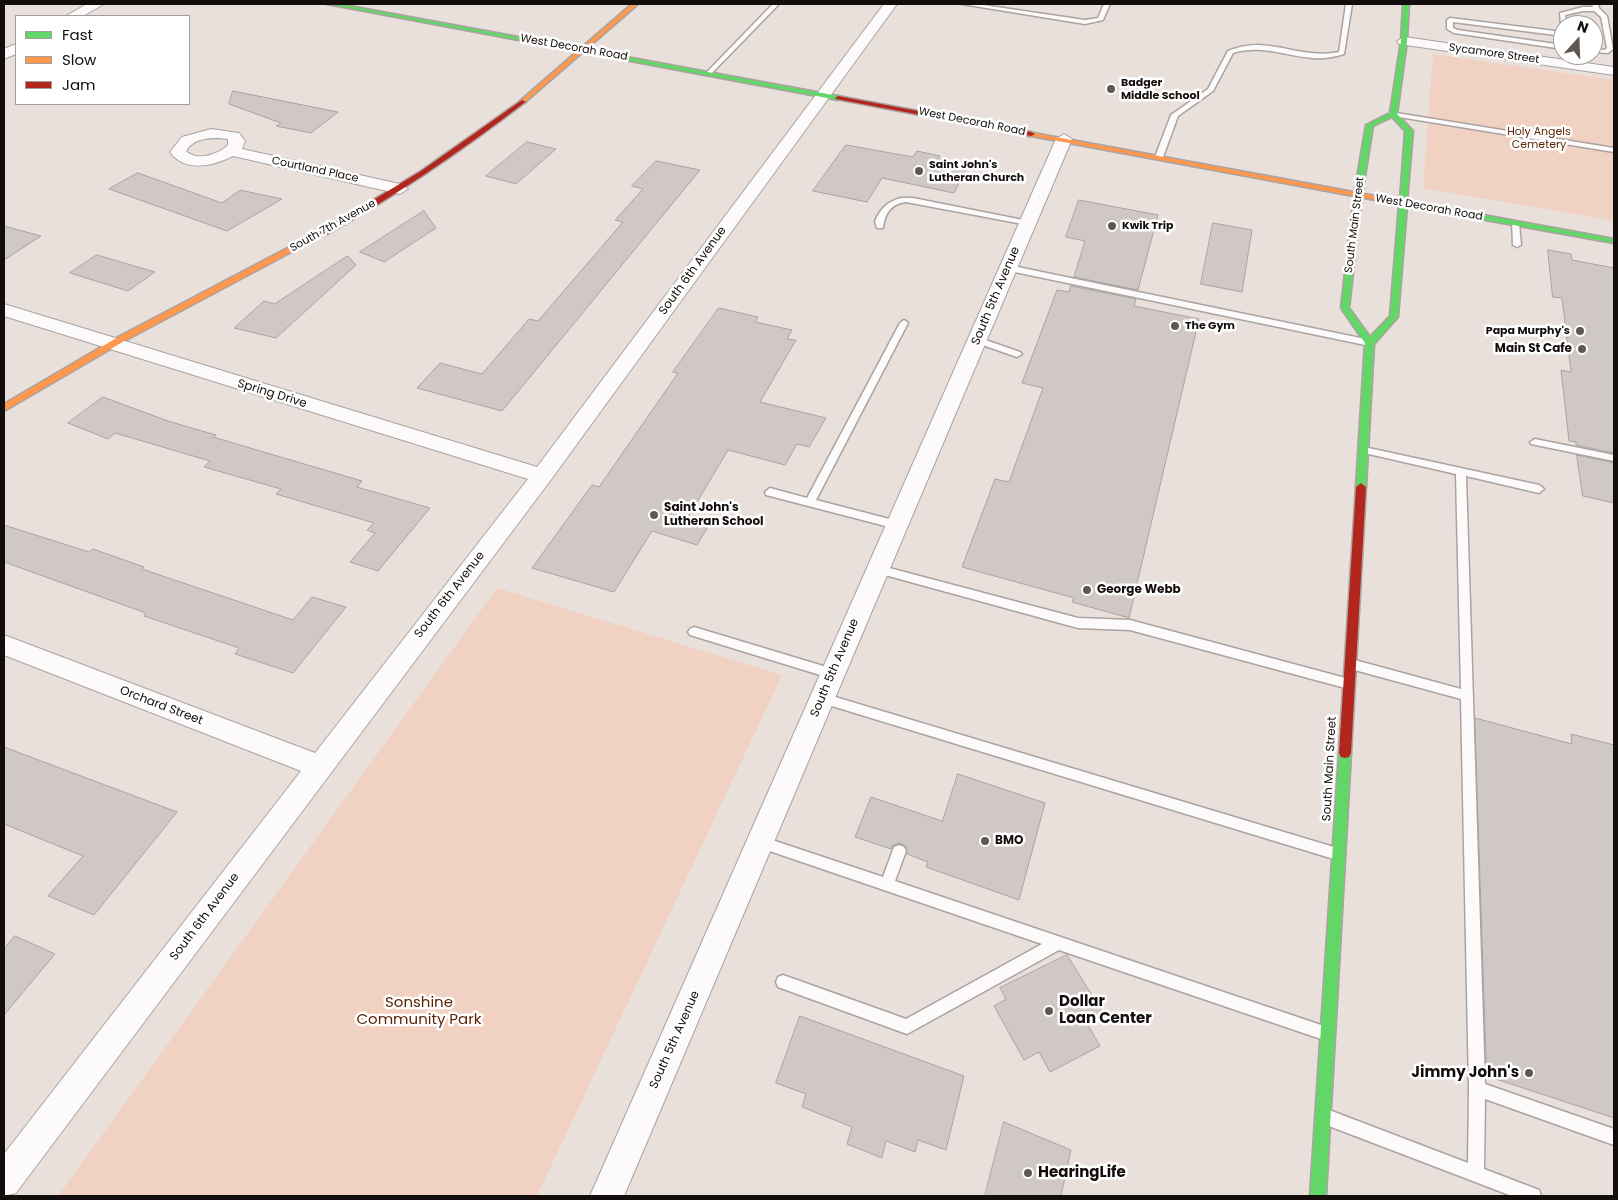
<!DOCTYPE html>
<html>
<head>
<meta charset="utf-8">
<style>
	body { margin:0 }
	#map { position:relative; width:1618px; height:1200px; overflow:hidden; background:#e9e0dc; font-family:Poppins,sans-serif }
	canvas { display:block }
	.frame { position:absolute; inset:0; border:5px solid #130e0b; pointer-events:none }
	.legend { position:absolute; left:15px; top:15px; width:175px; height:90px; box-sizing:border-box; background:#fff; border:1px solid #a19f9d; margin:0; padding:6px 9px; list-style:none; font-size:15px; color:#130e0b }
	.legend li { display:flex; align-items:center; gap:10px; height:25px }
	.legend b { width:25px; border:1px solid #a19f9d }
	.north { position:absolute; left:1553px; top:15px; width:50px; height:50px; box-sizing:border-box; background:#fff; border:1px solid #a19f9d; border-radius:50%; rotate:20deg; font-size:14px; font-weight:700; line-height:20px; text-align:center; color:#130e0b }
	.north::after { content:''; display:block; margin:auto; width:18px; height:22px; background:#5e5854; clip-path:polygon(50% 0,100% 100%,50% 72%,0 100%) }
</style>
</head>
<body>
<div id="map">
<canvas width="1618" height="1200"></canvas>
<div class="frame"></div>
<ul class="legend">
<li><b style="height:6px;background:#63d668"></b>Fast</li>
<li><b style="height:6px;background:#ff974d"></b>Slow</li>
<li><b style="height:6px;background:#b3261e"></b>Jam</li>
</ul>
<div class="north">N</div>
</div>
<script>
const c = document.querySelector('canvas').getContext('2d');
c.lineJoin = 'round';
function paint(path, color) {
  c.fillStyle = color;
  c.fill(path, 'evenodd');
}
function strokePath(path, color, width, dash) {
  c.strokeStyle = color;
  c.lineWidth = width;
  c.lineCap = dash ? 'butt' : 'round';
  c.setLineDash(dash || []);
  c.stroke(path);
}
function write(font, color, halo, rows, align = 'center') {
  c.font = font + ' Poppins,sans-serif';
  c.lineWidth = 5;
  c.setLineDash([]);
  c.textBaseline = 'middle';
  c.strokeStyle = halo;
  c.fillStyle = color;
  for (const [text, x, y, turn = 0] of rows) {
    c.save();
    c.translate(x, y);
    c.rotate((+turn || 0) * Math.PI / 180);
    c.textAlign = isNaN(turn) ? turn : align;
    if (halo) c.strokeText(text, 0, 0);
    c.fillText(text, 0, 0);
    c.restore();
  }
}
paint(new Path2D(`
	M 1433,54 L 1614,80 L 1614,221 L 1423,188 Z
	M 497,588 L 782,675 L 537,1196 L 58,1196 Z`), '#f1d1c2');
const building = new Path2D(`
	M 233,91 L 338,112 L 311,133 L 276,126 L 281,123 L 229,104 Z
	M 527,142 L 556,149 L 516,184 L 486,176 Z
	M 846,145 L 913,157 L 917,151 L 940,156 L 938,159 L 968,165 L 954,193 L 882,178 L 867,202 L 813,191 Z
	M 656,161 L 700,170 L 502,411 L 417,388 L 440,363 L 482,374 L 529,319 L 538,321 L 623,222 L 615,220 L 643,189 L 632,186 Z
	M 138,173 L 222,203 L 240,190 L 282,199 L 227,231 L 109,189 Z
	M 1079,200 L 1158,215 L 1138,290 L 1074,277 L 1085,241 L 1066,237 Z
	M 424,211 L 436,228 L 384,262 L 360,252 Z
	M 1213,223 L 1252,230 L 1242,292 L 1201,284 Z
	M 4,226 L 41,236 L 4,260 Z
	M 1548,250 L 1571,254 L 1572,260 L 1614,268 L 1614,453 L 1576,445 L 1576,442 L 1569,441 L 1561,370 L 1571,372 L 1562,298 L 1553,297 Z
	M 97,255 L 155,272 L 128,291 L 70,273 Z
	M 348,256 L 356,265 L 276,338 L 234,328 L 264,301 L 274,304 Z
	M 1071,286 L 1136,299 L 1134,306 L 1199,319 L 1129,618 L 1072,602 L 1074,598 L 962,567 L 995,479 L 1009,482 L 1043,388 L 1022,383 L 1057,290 L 1069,292 Z
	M 719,308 L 758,317 L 755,322 L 792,330 L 787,339 L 796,340 L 760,402 L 826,418 L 809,447 L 797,444 L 785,465 L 728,450 L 688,517 L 710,523 L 697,545 L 652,531 L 614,592 L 532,568 L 592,485 L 599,487 L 678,373 L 673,372 Z
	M 103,397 L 168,421 L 216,435 L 213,437 L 362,481 L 357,487 L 430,508 L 378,571 L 350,562 L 375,533 L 367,530 L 374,523 L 276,494 L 281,489 L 204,467 L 210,461 L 115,433 L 108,439 L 68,423 Z
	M 1577,455 L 1614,463 L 1614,503 L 1583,496 Z
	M 4,525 L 89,552 L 93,549 L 144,567 L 142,569 L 293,620 L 312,597 L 346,607 L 293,673 L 235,654 L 239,648 L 144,616 L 146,613 L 4,562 Z
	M 1475,718 L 1572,744 L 1571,734 L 1614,745 L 1614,1118 L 1487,1076 Z
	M 4,747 L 177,812 L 94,915 L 48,896 L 83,856 L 4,824 Z
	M 958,774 L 1045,803 L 1019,900 L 926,867 L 928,862 L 907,854 L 906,846 L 900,843 L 893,845 L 891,849 L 855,837 L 871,797 L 942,821 Z
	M 15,936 L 55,954 L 4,1015 L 4,949 Z
	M 1067,955 L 1105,1016 L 1088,1025 L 1100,1046 L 1050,1072 L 1039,1052 L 1024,1060 L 994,1006 L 1006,999 L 1000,988 Z
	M 800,1016 L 964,1076 L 946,1150 L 918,1140 L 915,1152 L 886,1141 L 882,1158 L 847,1144 L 852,1127 L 802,1107 L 806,1094 L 776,1083 Z
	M 1004,1122 L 1071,1150 L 1061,1196 L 985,1196 Z`);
paint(building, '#cfc8c5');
strokePath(building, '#aaa3a0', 1);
const lane = new Path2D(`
	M 773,4 L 779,4 L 711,74 L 707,74 L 707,72 Z
	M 962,4 L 976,4 L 1085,20 L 1098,18 L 1104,4 L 1110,4 L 1103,20 L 1085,24 Z
	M 1346,4 L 1352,4 L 1344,54 C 1334,57 1324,59 1313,58 C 1285,56 1261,44 1233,53 L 1213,91 L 1178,116 L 1163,157 L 1156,159 L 1155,157 L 1171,115 L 1208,89 L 1228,51 C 1238,47 1247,45 1258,45 C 1286,46 1311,58 1339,52 Z
	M 1592,4 L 1598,4 L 1599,8 L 1607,16 L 1613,49 L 1608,53 L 1593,52 L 1593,48 L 1605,50 L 1607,48 L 1601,17 L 1594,11 L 1583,11 L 1565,15 L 1567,25 L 1563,25 L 1563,27 L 1561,25 L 1560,13 L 1583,7 L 1593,7 Z
	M 1450,18 L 1563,32 L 1563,36 L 1453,22 L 1453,28 L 1458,30 L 1563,45 L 1563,49 L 1454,33 L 1447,29 L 1447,20 Z
	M 1568,55 L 1574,55 L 1576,67 L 1572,67 Z
	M 1390,112 L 1614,148 L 1614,152 L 1393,116 L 1389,114 Z
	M 901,198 L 913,198 L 1028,221 L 1032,223 L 1028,225 L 906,202 C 890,204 885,214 883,228 L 877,228 L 875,221 C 881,208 887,202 901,198 Z
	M 1512,221 L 1519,223 L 1521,245 L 1517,247 L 1513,245 Z
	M 1008,265 L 1370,340 L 1375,343 L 1370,346 L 1005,270 L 1004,268 Z
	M 904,320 L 908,323 L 816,500 L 901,522 L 902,525 L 901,528 L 897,529 L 766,495 L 765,492 L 770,488 L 807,498 L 900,323 Z
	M 977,337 L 1020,352 L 1022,354 L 1017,357 L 974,342 L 974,338 Z
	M 1535,439 L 1614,455 L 1614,461 L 1531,444 L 1530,442 Z
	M 1364,447 L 1539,485 L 1544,489 L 1539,493 L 1466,476 L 1485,1084 L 1614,1129 L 1614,1145 L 1485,1099 L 1484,1169 L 1539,1190 L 1541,1196 L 1512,1196 L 1329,1126 L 1323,1124 L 1321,1118 L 1323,1112 L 1329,1110 L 1468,1163 L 1469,1089 L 1461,699 L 1351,669 L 1347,667 L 1345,664 L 1347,661 L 1351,659 L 1461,689 L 1456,474 L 1360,452 L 1359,450 L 1360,448 Z
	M 878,565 L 1078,618 L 1130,620 L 1349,679 L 1353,681 L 1355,684 L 1353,687 L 1349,689 L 1130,630 L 1078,628 L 874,572 L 873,569 L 874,566 Z
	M 694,627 L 833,669 L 837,671 L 839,674 L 837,677 L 833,679 L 690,635 L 688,632 L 690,629 Z
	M 822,693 L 1337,848 L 1342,850 L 1344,854 L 1342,858 L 1337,860 L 822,703 L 818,702 L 816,698 L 818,694 Z
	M 760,836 L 883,877 L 894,847 L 899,845 L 904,847 L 906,851 L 895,881 L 1324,1026 L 1329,1028 L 1331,1033 L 1329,1038 L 1324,1040 L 1059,950 L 907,1034 L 778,987 L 776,982 L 778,977 L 783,975 L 906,1019 L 1042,944 L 755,846 L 753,842 L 755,838 Z`);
const street = new Path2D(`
	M 87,4 L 104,4 L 83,16 L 66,16 Z
	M 884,4 L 897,4 L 550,481 L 16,1193 L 4,1196 L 4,1154 L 301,771 L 4,655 L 4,635 L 315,753 L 528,479 L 4,316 L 4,304 L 537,467 Z
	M 1404,37 L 1614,67 L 1614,75 L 1399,44 L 1397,41 Z
	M 16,44 L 16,54 L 4,59 L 4,49 Z
	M 211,129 L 239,133 L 245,141 L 242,149 L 400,184 L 408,189 L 400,194 L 233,156 C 213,166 185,173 170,152 L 182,137 ZM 219,138 L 228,139 L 228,145 C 219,154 197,162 186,151 C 193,139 207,138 219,138 Z
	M 1064,134 L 1072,139 L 624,1196 L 590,1196 L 1056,139 Z`);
const fast = new Path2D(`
	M 327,4 L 339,4 L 838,96 L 841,98 L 838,100 Z
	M 1403,4 L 1409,4 L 1407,41 L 1397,114 L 1413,131 L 1407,201 L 1614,239 L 1614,243 L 1407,206 L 1398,317 L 1374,344 L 1366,487 L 1361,491 L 1356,487 L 1365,343 L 1341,308 L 1354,195 L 1366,125 L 1390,113 L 1401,41 ZM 1392,117 L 1405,131 L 1400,200 L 1393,202 L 1399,205 L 1390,316 L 1370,337 L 1349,308 L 1362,195 L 1373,126 Z
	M 1345,748 L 1349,749 L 1351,753 L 1326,1196 L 1310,1196 L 1339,753 L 1341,749 Z`);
const slow = new Path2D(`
	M 632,4 L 638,4 L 524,103 L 520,103 L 520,101 Z
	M 1028,132 L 1397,200 L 1401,202 L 1397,204 L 1031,136 L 1028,136 Z
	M 318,232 L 325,234 L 126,340 L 4,411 L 4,404 L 120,336 Z`);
const jam = new Path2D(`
	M 838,96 L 1031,132 L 1035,134 L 1031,136 L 836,99 L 835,98 Z
	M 522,100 L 526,102 L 524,103 C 460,152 394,197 324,236 L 317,234 L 421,171 Z
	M 1361,483 L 1366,487 L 1351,753 L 1349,757 L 1345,758 L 1341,757 L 1339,753 L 1356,487 Z`);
strokePath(lane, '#aaa3a0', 3);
strokePath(street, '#aaa3a0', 2);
strokePath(fast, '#aaa3a0', 3);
strokePath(slow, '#aaa3a0', 3);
strokePath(jam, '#aaa3a0', 3);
paint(lane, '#fcfafa');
paint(street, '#fcfafa');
paint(fast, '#63d668');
paint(slow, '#ff974d');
paint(jam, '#b3261e');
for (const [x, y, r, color] of [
	[1111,89,5,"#5e5854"],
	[919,171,5,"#5e5854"],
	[1112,226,5,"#5e5854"],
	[1175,326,5,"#5e5854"],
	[1580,331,5,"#5e5854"],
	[1582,349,5,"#5e5854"],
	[654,515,5,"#5e5854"],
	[1087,590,5,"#5e5854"],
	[985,841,5,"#5e5854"],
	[1049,1011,5,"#5e5854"],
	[1529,1073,5,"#5e5854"],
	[1028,1173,5,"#5e5854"]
]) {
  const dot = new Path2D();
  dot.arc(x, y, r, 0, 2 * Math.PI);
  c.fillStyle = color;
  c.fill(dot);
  strokePath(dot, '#fff', 2);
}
write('11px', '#130e0b', '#fff', [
	["West Decorah Road",574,48,10],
	["Sycamore Street",1494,54,8],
	["West Decorah Road",972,122,11],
	["Courtland Place",315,170,12],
	["West Decorah Road",1429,208,10],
	["South Main Street",1355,225,-83],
	["South 7th Avenue",333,226,-29]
]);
write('bold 11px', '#130e0b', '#fff', [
	["Badger",1121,83],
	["Middle School",1121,96],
	["Saint John's",929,165],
	["Lutheran Church",929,178],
	["Kwik Trip",1122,226],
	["The Gym",1185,326],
	["Papa Murphy's",1570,331,"right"]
], 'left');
write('11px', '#5c2605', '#fff', [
	["Holy Angels",1539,132],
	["Cemetery",1539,145]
]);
write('12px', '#130e0b', '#fff', [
	["South 6th Avenue",693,271,-54],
	["South 5th Avenue",996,296,-67],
	["Spring Drive",272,394,17],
	["South 6th Avenue",450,595,-52],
	["South 5th Avenue",835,668,-67],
	["Orchard Street",161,706,21],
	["South Main Street",1330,769,-87],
	["South 6th Avenue",205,917,-53],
	["South 5th Avenue",675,1040,-66]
]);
write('bold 12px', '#130e0b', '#fff', [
	["Main St Cafe",1572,349,"right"],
	["Saint John's",664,508],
	["Lutheran School",664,522],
	["George Webb",1097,590],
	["BMO",995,841]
], 'left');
write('bold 15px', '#130e0b', '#fff', [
	["Dollar",1059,1002],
	["Loan Center",1059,1019],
	["Jimmy John's",1519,1073,"right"],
	["HearingLife",1038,1173]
], 'left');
write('15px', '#5c2605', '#fff', [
	["Sonshine",419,1003],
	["Community Park",419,1020]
]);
</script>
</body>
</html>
